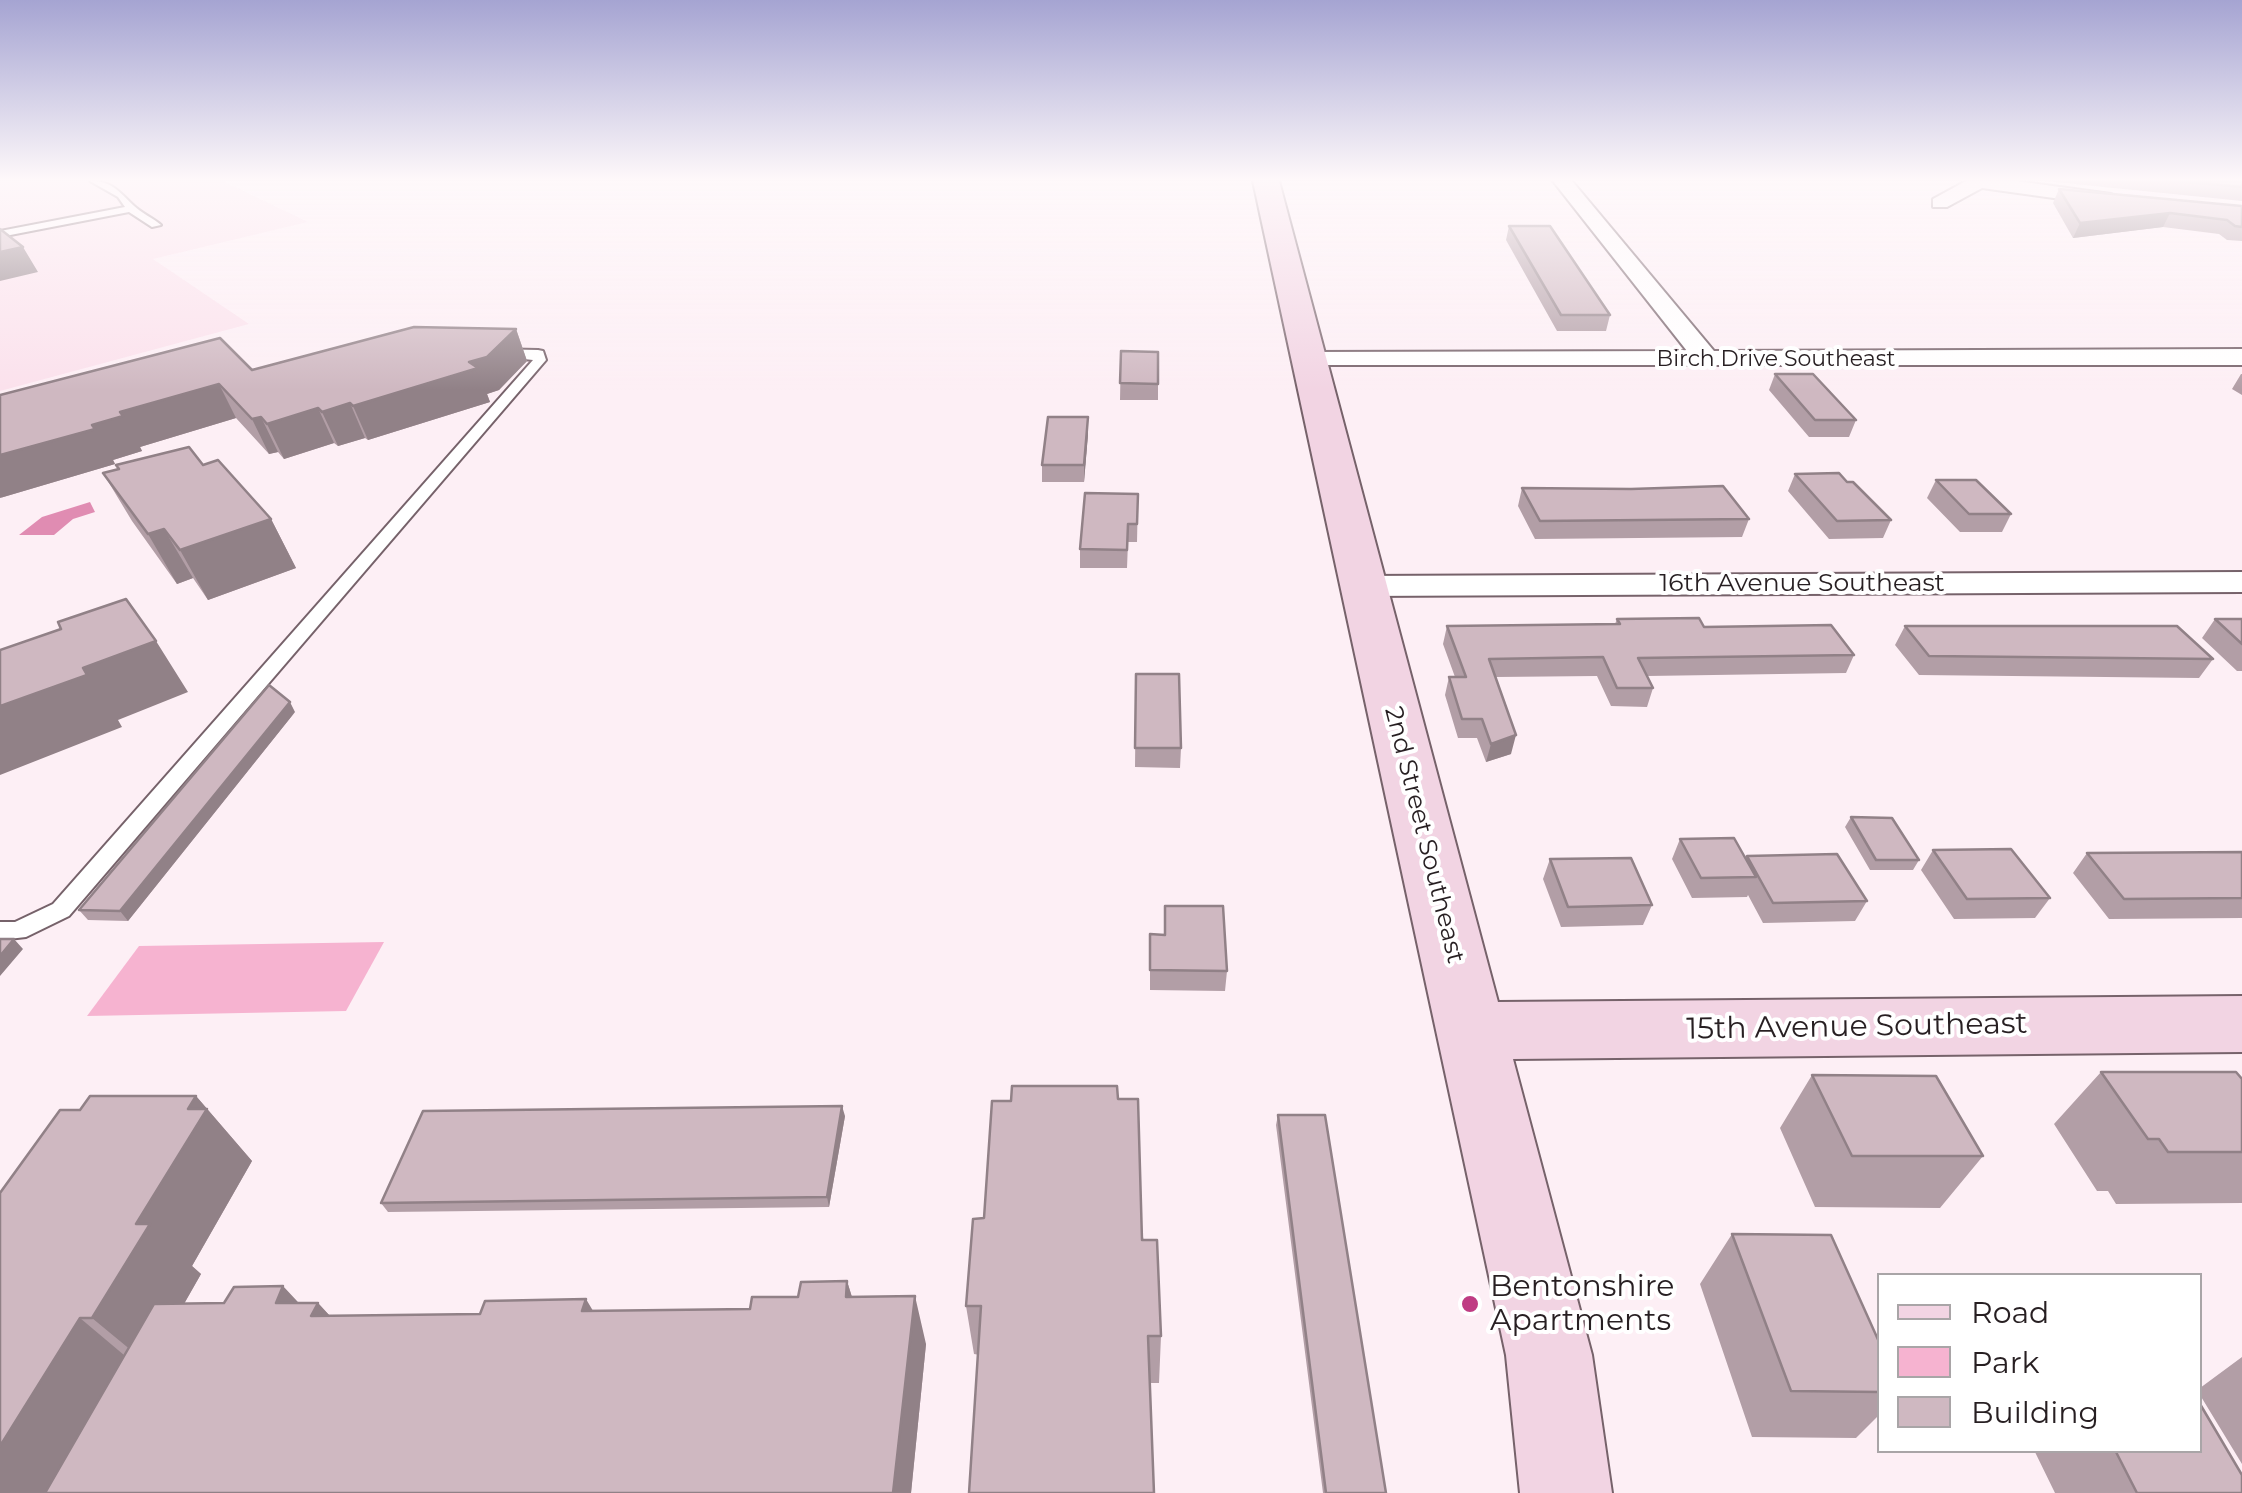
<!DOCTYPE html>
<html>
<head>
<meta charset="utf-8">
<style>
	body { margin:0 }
	#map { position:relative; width:2242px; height:1493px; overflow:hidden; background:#fdeff5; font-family:Montserrat,sans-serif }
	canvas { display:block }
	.legend { position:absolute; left:1877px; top:1273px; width:325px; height:180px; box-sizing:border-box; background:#fff; border:2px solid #a9a5a7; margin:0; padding:12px 18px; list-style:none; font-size:30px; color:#271f22 }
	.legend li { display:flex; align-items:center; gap:20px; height:50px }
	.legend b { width:50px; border:2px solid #a9a5a7 }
</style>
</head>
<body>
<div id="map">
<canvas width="2242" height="1493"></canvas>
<ul class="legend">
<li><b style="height:12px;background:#f2d4e3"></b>Road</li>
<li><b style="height:28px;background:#f6b3d0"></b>Park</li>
<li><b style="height:28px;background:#cfb8c1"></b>Building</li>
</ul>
</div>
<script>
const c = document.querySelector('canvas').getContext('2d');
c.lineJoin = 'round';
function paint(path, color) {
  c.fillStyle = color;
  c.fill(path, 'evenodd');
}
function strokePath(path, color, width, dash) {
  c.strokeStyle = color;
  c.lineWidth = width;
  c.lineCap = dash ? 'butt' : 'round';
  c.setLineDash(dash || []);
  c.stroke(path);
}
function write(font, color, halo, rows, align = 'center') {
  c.font = font + ' Montserrat,sans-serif';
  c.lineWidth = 8;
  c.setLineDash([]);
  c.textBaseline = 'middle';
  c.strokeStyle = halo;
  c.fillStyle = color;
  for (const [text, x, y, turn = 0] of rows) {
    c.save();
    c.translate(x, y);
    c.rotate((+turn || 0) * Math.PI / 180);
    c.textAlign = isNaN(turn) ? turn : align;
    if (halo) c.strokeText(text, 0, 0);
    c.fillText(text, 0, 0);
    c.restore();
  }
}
paint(new Path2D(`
	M 0,181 L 223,181 L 308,222 L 153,259 L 249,324 L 0,391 Z`), '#fbe1ec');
paint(new Path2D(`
	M 384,942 L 346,1011 L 87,1016 L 139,946 Z`), '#f6b3d0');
paint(new Path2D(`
	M 90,502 L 95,512 L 73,519 L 54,535 L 19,535 L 42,517 Z`), '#e08cb2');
const lane = new Path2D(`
	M 90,181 C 110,180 120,192 133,205 C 141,213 153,218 161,225 L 152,227 L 129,212 L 0,237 L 0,231 L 125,207 L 118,197 Z
	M 491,349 L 538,350 L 543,351 L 546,360 L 69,916 L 26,937 L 0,940 L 0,922 L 15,922 L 53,904 L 533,360 L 496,356 L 490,352 Z`);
const street = new Path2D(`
	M 1553,181 L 1572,181 L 1714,351 L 2242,349 L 2242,365 L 1302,365 L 1298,360 L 1311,352 L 1687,351 Z
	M 1966,181 L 2016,181 L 2111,194 L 2121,200 L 2111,206 L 1982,188 L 1947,207 L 1933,207 L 1933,199 Z
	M 2242,572 L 2242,592 L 1362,596 L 1350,593 L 1345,586 L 1350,579 L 1362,576 Z`);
const secondary = new Path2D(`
	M 1253,181 L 1279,181 L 1498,1002 L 2242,996 L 2242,1052 L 1513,1059 L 1592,1355 L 1612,1493 L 1520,1493 L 1506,1355 Z`);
strokePath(lane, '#76626a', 4);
strokePath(street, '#76626a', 4);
strokePath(secondary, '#76626a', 4);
paint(lane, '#fff');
paint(street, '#fff');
paint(secondary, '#f2d4e3');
paint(new Path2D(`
	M 2045,181 L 2242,181 L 2242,201 Z
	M 2059,189 L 2242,206 L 2242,241 L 2227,240 L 2219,234 L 2163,227 L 2073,238 L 2053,203 Z
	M 1509,226 L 1610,315 L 1606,331 L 1557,331 L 1506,240 Z
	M 516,329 L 527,361 L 499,390 L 487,394 L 490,402 L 368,440 L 365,438 L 338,446 L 334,443 L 284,459 L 278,452 L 269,454 L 236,418 L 140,447 L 142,451 L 113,460 L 115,464 L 0,498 L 252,370 Z
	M 1121,351 L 1158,352 L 1158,400 L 1120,400 Z
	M 1775,374 L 1856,420 L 1849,437 L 1809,437 L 1769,390 Z
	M 2241,374 L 2242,374 L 2242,395 L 2232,389 Z
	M 1088,434 L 1084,482 L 1042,482 L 1042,465 Z
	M 203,465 L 271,519 L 296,568 L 208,600 L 193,578 L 177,584 L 132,521 L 103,473 Z
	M 1795,474 L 1847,482 L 1891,520 L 1883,538 L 1829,539 L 1788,491 Z
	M 1936,480 L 2011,514 L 2002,532 L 1960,532 L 1927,498 Z
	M 1522,488 L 1749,519 L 1742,537 L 1535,539 L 1518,506 Z
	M 1138,494 L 1137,542 L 1128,542 L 1127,568 L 1080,568 L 1080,549 Z
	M 1617,619 L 1704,627 L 1854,655 L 1846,673 L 1647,676 L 1653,688 L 1647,707 L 1611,706 L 1597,676 L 1496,677 L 1511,754 L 1486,762 L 1477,738 L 1458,738 L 1445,695 L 1449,677 L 1455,677 L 1443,644 L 1447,626 L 1615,624 Z
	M 2215,619 L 2242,619 L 2242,671 L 2237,671 L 2202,638 Z
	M 1905,626 L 2213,659 L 2199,678 L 1919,675 L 1895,645 Z
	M 1136,674 L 1181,748 L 1180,768 L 1135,767 Z
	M 295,712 L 128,921 L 88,920 L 79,910 Z
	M 1851,817 L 1919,860 L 1913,870 L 1870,870 L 1845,827 Z
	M 1680,839 L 1746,858 L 1747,856 L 1867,901 L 1855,921 L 1763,923 L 1748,895 L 1747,897 L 1692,898 L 1672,859 Z
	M 1933,850 L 2050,898 L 2035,918 L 1954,919 L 1921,870 Z
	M 2242,852 L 2242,918 L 2109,919 L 2073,873 L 2087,853 Z
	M 1550,859 L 1652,905 L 1643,925 L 1561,927 L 1543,879 Z
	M 1165,906 L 1227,971 L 1225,991 L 1150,990 L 1150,934 L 1164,935 Z
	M 2101,1072 L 2242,1079 L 2242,1203 L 2116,1204 L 2108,1191 L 2097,1191 L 2054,1124 Z
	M 1812,1075 L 1983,1156 L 1940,1208 L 1815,1207 L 1780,1128 Z
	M 196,1096 L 252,1161 L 192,1266 L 201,1274 L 184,1304 L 318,1303 L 330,1316 L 750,1309 L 798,1297 L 847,1281 L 852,1297 L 926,1344 L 911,1493 L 0,1493 L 80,1110 Z
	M 1118,1099 L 1161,1336 L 1159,1383 L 1150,1383 L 974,1354 L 966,1306 L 984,1218 Z
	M 1278,1115 L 1386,1493 L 1323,1493 L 1276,1125 Z
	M 845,1116 L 829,1207 L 388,1212 L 381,1203 Z
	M 1732,1234 L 1880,1344 L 1880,1414 L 1856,1438 L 1752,1437 L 1700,1284 Z
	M 2242,1357 L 2242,1464 L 2200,1395 L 2200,1388 Z
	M 2034,1450 L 2200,1450 L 2242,1493 L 2055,1493 Z`), '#b29ea6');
paint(new Path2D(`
	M 2170,213 L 2163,227 L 2073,238 L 2080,223 Z
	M 23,247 L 38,272 L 0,281 L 0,252 Z
	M 516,329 L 527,361 L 499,390 L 487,394 L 490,402 L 368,440 L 353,406 L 469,362 Z
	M 219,384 L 236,418 L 140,447 L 142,451 L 113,460 L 115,464 L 0,498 L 0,455 L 92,425 L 120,412 Z
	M 350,403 L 365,438 L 338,446 L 322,412 Z
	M 318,408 L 334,443 L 284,459 L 267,424 Z
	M 261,417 L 278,452 L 269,454 L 252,419 Z
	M 1088,417 L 1088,434 L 1084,482 L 1084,465 Z
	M 271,519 L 296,568 L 208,600 L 180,550 Z
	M 164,529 L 193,578 L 177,584 L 148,534 Z
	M 156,641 L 188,692 L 118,720 L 122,727 L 0,775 L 0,706 L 83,668 Z
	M 290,702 L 295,712 L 128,921 L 120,911 Z
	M 1516,735 L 1511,754 L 1486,762 L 1491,744 Z
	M 14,939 L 23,949 L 0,976 L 0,956 Z
	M 196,1096 L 252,1161 L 192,1266 L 201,1274 L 149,1365 L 92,1318 L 188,1109 Z
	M 842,1106 L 845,1116 L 829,1207 L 827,1197 Z
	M 847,1281 L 862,1330 L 846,1297 Z
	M 283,1286 L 311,1316 L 318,1303 L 362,1351 L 276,1303 Z
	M 915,1296 L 926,1344 L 911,1493 L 893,1493 Z
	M 586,1299 L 615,1348 L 582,1311 Z
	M 80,1318 L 137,1366 L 64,1493 L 0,1493 L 0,1446 Z`), '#918187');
const building = new Path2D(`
	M 2179,181 L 2242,181 L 2242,187 Z
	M 2059,189 L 2242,206 L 2242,227 L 2235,226 L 2227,220 L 2170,213 L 2080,223 Z
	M 1509,226 L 1550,226 L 1610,315 L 1561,315 Z
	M 0,229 L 23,247 L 0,252 Z
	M 414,327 L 516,329 L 487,357 L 469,362 L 478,368 L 353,406 L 350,403 L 322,412 L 318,408 L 267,424 L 261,417 L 252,419 L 219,384 L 120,412 L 123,416 L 92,425 L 95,429 L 0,455 L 0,395 L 220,338 L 252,370 Z
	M 1121,351 L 1158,352 L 1158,384 L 1120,383 Z
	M 1775,374 L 1813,374 L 1856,420 L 1815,420 Z
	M 1048,417 L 1088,417 L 1084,465 L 1042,465 Z
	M 189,447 L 203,465 L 218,460 L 271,519 L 180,550 L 164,529 L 148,534 L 103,473 L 119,469 L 116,465 Z
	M 1839,473 L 1847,482 L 1853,482 L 1891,520 L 1837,521 L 1795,474 Z
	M 1936,480 L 1976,480 L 2011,514 L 1969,514 Z
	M 1723,486 L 1749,519 L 1540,521 L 1522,488 L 1631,489 Z
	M 1085,493 L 1138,494 L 1137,524 L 1128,524 L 1127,550 L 1080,549 Z
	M 126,599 L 156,641 L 83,668 L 87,675 L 0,706 L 0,650 L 61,629 L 58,622 Z
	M 1699,618 L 1704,627 L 1831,625 L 1854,655 L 1638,658 L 1653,688 L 1617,688 L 1603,657 L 1489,659 L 1516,735 L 1491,744 L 1482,719 L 1462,719 L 1449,677 L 1466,677 L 1447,626 L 1620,624 L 1617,619 Z
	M 2215,619 L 2242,619 L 2242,644 Z
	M 1905,626 L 2177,626 L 2213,659 L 1929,656 Z
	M 1136,674 L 1179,674 L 1181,748 L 1135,748 Z
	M 269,685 L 290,702 L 120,911 L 79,910 Z
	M 1851,817 L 1892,818 L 1919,860 L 1876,860 Z
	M 1734,838 L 1756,877 L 1701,878 L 1680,839 Z
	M 2011,849 L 2050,898 L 1967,899 L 1933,850 Z
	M 2242,852 L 2242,898 L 2124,899 L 2087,853 Z
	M 1837,854 L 1867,901 L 1773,903 L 1747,856 Z
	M 1631,858 L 1652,905 L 1568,907 L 1550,859 Z
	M 1165,906 L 1223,906 L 1227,971 L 1150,970 L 1150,934 L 1165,935 Z
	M 0,939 L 14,939 L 0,956 Z
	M 2101,1072 L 2236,1072 L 2242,1079 L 2242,1152 L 2168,1152 L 2159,1139 L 2148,1139 Z
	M 1812,1075 L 1936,1076 L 1983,1156 L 1852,1156 Z
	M 1012,1086 L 1117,1086 L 1118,1099 L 1138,1099 L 1142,1240 L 1157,1240 L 1161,1336 L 1148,1336 L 1154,1493 L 969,1493 L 981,1306 L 966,1306 L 973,1219 L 984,1218 L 992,1101 L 1011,1101 Z
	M 90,1096 L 196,1096 L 188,1109 L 207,1109 L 136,1224 L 150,1224 L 92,1318 L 80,1318 L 0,1446 L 0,1193 L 60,1110 L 80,1110 Z
	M 842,1106 L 827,1197 L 381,1203 L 423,1111 Z
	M 1278,1115 L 1325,1115 L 1386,1493 L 1326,1493 Z
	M 1732,1234 L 1831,1235 L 1880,1344 L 1880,1392 L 1791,1391 Z
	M 847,1281 L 846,1297 L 915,1296 L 893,1493 L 45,1493 L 154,1304 L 224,1303 L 234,1287 L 283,1286 L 276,1303 L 318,1303 L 311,1316 L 480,1314 L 485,1301 L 586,1299 L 582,1311 L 750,1309 L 752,1297 L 798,1297 L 801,1282 Z
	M 2200,1404 L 2242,1475 L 2242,1493 L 2137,1493 L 2115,1450 L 2200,1450 Z`);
paint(building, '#cfb8c1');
strokePath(building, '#918187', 2.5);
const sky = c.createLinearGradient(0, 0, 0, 390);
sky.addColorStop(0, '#a5a4d2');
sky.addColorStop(0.46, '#fef8fa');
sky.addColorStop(1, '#fef8fa00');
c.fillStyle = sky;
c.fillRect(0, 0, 2242, 390);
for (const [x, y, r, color] of [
	[1470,1304,10,"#bf3c83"]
]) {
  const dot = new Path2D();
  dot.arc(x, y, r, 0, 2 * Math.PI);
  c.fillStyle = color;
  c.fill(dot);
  strokePath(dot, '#fff', 4);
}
write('22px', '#271f22', '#fff', [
	["Birch Drive Southeast",1776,360]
]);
write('25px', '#271f22', '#fff', [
	["16th Avenue Southeast",1802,584],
	["2nd Street Southeast",1424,835,76]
]);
write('30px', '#271f22', '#fff', [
	["15th Avenue Southeast",1857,1027,-1]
]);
write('30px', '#271f22', '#fff', [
	["Bentonshire",1490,1287],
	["Apartments",1490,1321]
], 'left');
</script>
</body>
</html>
